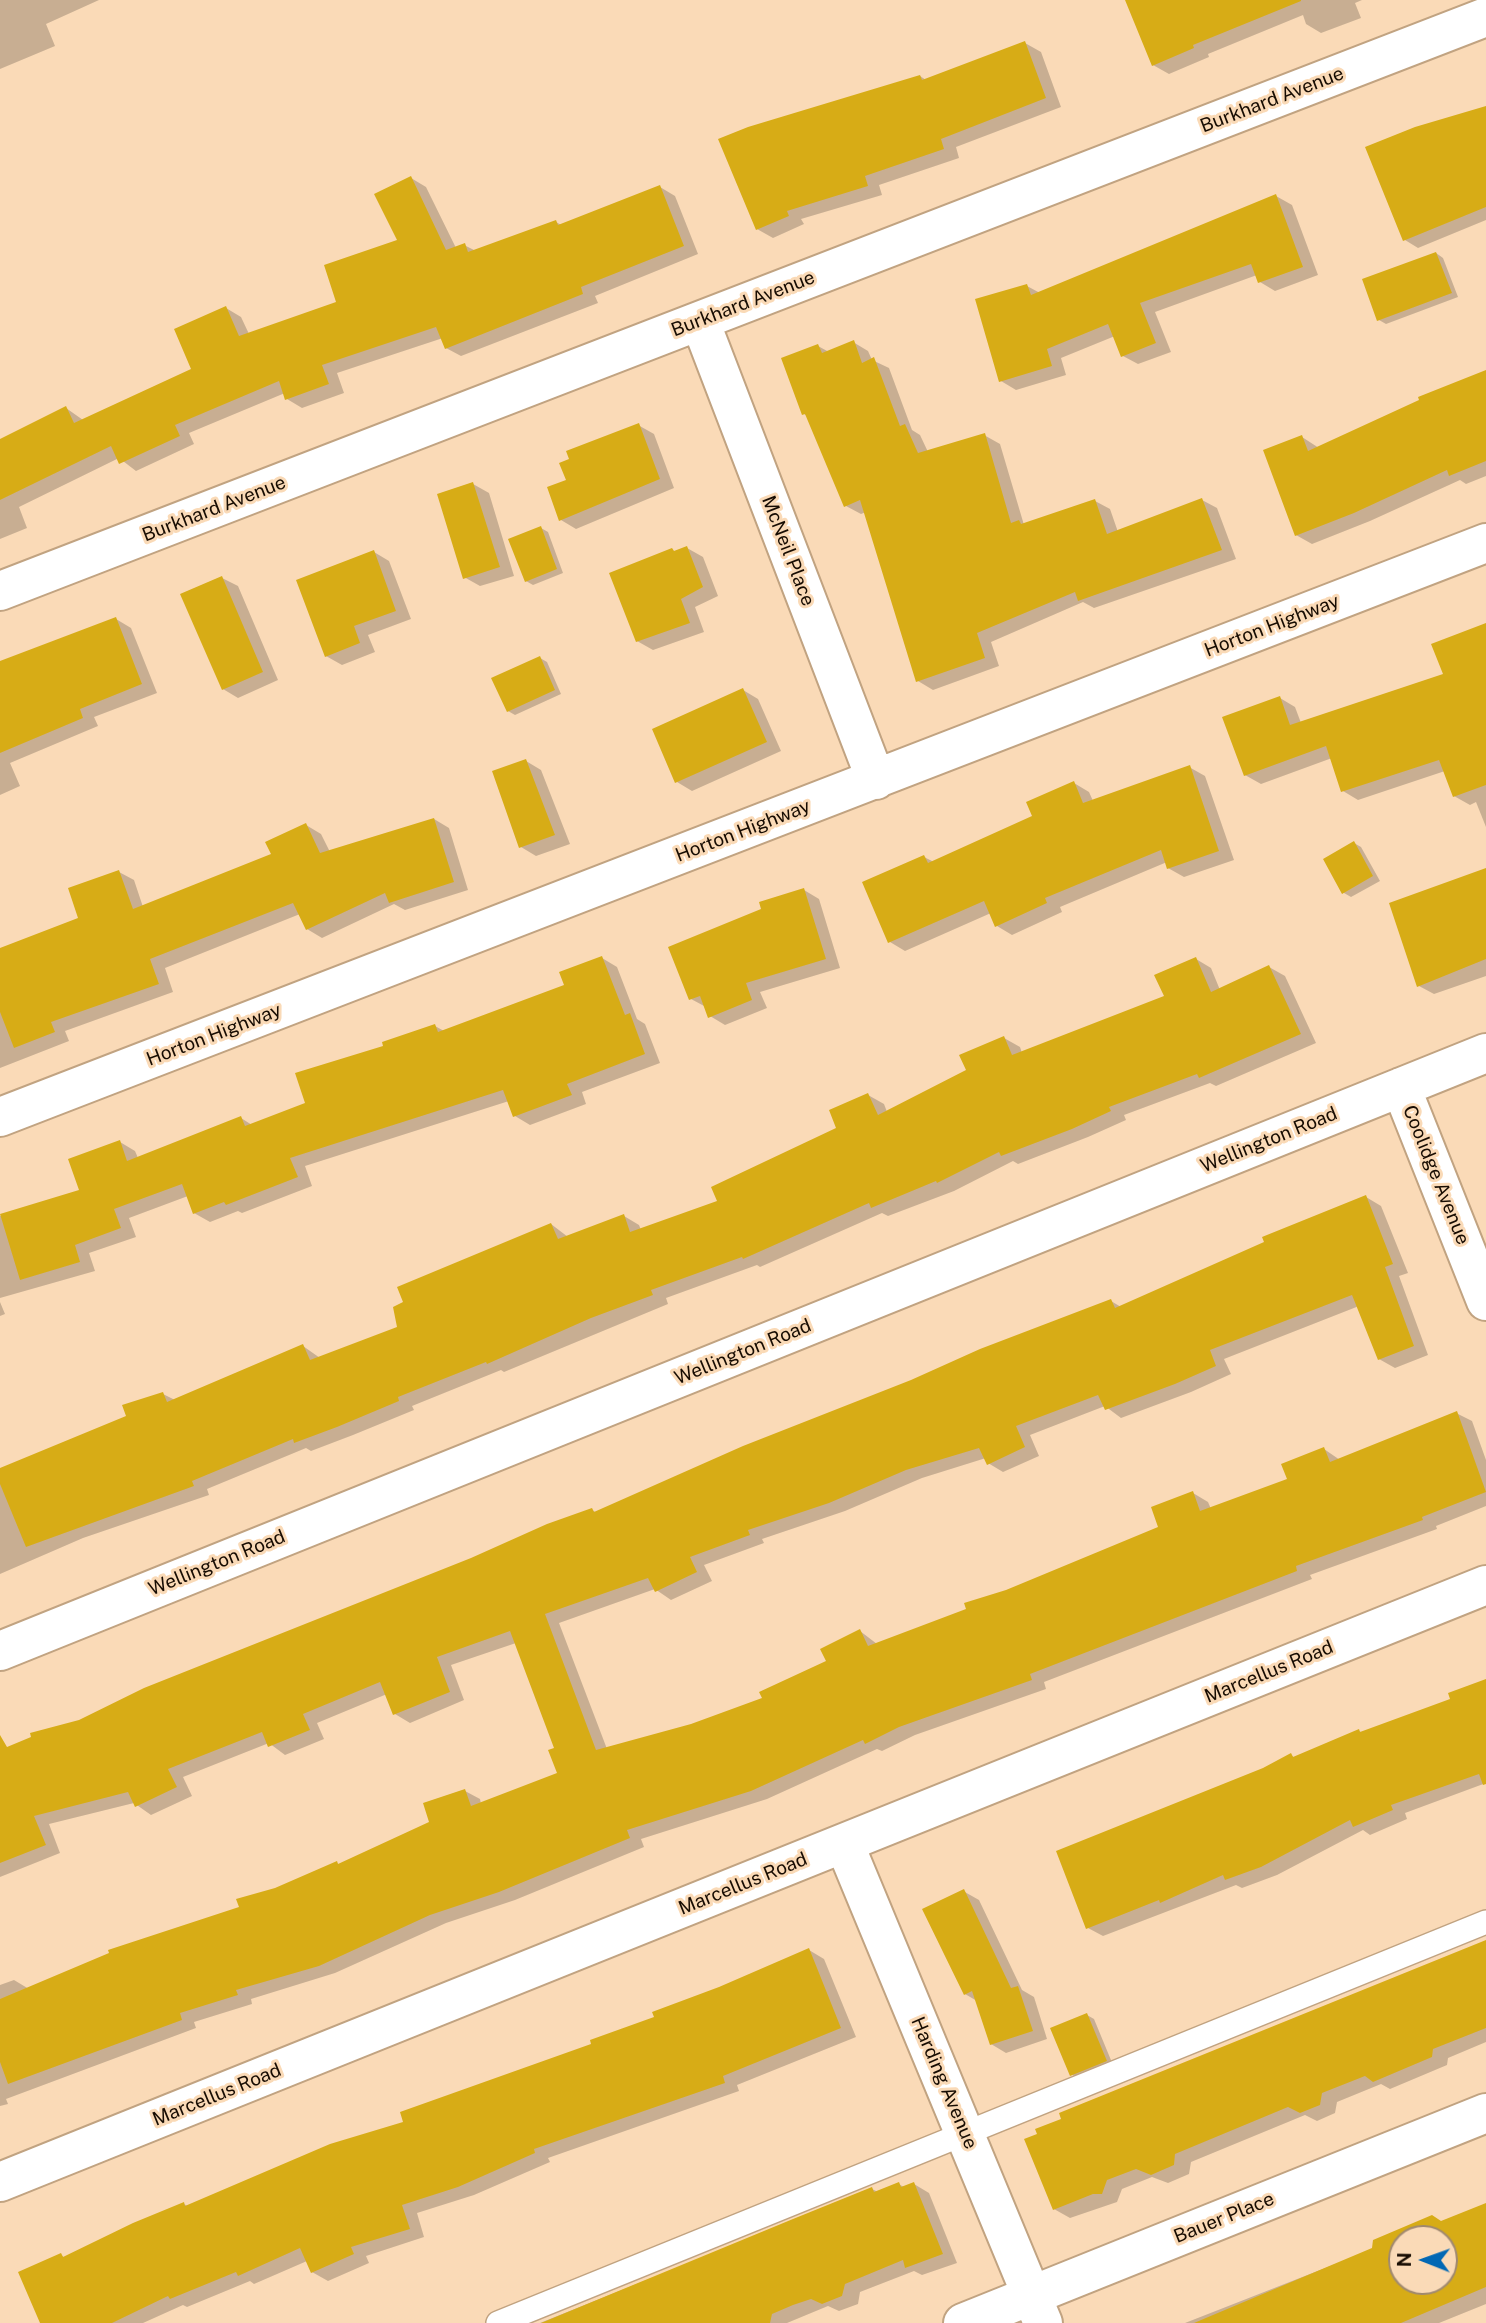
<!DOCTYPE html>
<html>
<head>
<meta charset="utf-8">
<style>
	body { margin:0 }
	#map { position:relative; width:1486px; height:2323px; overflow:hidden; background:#fadab7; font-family:"Public Sans",sans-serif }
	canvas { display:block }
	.north { position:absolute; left:1388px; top:2225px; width:70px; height:70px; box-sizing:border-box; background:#fadab7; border:2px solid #9f886f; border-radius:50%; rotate:271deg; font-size:19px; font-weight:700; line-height:28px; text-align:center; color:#170c02 }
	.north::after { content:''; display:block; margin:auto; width:24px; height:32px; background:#0268b4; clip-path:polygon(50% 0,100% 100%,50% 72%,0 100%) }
</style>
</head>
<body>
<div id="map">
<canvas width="1486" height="2323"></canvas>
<div class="north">N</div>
</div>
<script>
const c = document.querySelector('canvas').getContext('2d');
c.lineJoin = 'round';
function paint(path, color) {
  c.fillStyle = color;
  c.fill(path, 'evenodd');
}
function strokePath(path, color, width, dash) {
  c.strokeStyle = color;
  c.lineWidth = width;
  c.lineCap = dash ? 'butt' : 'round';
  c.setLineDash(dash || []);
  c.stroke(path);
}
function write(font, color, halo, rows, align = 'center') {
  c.font = font + ' "Public Sans",sans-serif';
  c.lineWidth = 6;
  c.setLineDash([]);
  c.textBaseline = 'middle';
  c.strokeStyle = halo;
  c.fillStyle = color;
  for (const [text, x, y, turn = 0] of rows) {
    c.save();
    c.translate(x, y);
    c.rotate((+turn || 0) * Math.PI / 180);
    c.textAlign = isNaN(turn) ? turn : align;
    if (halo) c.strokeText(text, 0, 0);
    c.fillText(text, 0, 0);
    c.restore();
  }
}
paint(new Path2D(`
	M 0,0 L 99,0 L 46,24 L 55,46 L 0,69 Z
	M 1127,0 L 1362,0 L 1355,3 L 1361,18 L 1321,33 L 1306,24 L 1303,15 L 1208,54 L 1209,57 L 1169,74 L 1153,65 Z
	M 1025,43 L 1041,52 L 1061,107 L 956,147 L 959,158 L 879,185 L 882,195 L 801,219 L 804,224 L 773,238 L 757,229 L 920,76 L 926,80 Z
	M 1486,108 L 1486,220 L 1418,248 L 1405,240 Z
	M 411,178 L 426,187 L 456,248 L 464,245 L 476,251 L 556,222 L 563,226 L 660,187 L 675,196 L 698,254 L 595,296 L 598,303 L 461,356 L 446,348 L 443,338 L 337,373 L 344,393 L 302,408 L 287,399 L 285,393 L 189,433 L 194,444 L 136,471 L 119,458 L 19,507 L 27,528 L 0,539 L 0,441 L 66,408 L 83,420 L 194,370 L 226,308 L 241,317 L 249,334 L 338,303 L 399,241 Z
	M 1276,196 L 1292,205 L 1318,275 L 1275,291 L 1260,282 L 1257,275 L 1155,312 L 1171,352 L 1138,364 L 1123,356 L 1115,336 L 1061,358 L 1066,375 L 1016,390 L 1001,381 L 1027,286 L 1040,293 Z
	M 1436,253 L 1443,258 L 1458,297 L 1386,324 L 1379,320 Z
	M 853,342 L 868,351 L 872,360 L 889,368 L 912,430 L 920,435 L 928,452 L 984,435 L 1000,444 L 1024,525 L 1095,501 L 1110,509 L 1118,532 L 1202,500 L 1217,508 L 1236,559 L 1094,608 L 1083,602 L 991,642 L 999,666 L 933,690 L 918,681 L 866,512 L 861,514 L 846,506 L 808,416 L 804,414 L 818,346 L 829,352 Z
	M 1486,371 L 1486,476 L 1466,484 L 1460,480 L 1370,521 L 1312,544 L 1296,535 L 1302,437 L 1319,448 Z
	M 638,425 L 654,434 L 674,488 L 576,529 L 561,520 L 568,481 Z
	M 473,484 L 489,493 L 514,576 L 480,586 L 464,577 Z
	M 541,528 L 548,532 L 563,573 L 533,585 L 526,581 Z
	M 687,548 L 703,557 L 718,596 L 695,607 L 704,632 L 653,650 L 637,641 L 675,552 Z
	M 374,552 L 389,561 L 411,619 L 368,635 L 375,652 L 342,665 L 326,656 Z
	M 222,578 L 238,586 L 278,680 L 238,698 L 223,689 Z
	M 116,619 L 131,628 L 157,693 L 94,717 L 98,726 L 10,763 L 20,786 L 0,795 L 0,663 Z
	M 1486,627 L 1486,827 L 1476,802 L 1470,805 L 1454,796 L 1445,771 L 1358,800 L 1343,791 L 1332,758 L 1261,784 L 1245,775 L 1280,698 L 1295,707 L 1301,723 L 1445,675 Z
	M 540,658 L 547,662 L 561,694 L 515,715 L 508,711 Z
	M 743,690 L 758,699 L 781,751 L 692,791 L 677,782 Z
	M 526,761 L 541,770 L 570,844 L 536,856 L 521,847 Z
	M 1189,767 L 1205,776 L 1234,860 L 1184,877 L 1168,868 L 1167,862 L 1060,907 L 1062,912 L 1012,935 L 997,926 L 991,913 L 905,951 L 890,942 L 924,857 L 934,862 L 1034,817 L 1074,783 L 1089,792 L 1093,801 Z
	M 434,819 L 449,828 L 468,890 L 405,910 L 394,904 L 322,938 L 307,929 L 300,914 L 165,968 L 173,992 L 65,1031 L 69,1041 L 0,1068 L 0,950 L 81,919 L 119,872 L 134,880 L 143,907 L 273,855 L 306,825 L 321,834 L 330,852 Z
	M 1354,843 L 1361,847 L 1380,881 L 1351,897 L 1344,893 L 1325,859 Z
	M 1486,869 L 1486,976 L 1434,994 L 1419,986 Z
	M 804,890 L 819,899 L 840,968 L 760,992 L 767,1008 L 725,1025 L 710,1016 L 706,1007 L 691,999 L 763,910 Z
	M 602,958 L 617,967 L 637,1019 L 645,1024 L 660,1063 L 582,1092 L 586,1104 L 530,1125 L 515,1116 L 509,1101 L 305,1166 L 312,1186 L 242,1213 L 238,1211 L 210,1222 L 194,1213 L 188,1196 L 129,1218 L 136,1237 L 89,1253 L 95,1271 L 0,1298 L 0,1216 L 82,1191 L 120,1142 L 135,1151 L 138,1158 L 241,1118 L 252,1125 L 307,1104 L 385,1047 L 435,1026 L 444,1031 L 567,986 Z
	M 1196,959 L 1211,968 L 1220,990 L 1269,967 L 1285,976 L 1316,1043 L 1216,1086 L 1210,1083 L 1124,1115 L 1126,1120 L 1088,1137 L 1018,1164 L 1013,1161 L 954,1191 L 888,1216 L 882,1213 L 760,1267 L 757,1265 L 666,1298 L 668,1304 L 504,1372 L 501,1370 L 412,1406 L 414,1410 L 353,1435 L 311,1451 L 306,1448 L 207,1489 L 209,1495 L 83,1538 L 0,1574 L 0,1470 L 128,1417 L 163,1394 L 175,1400 L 303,1346 L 320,1358 L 400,1328 L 551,1224 L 568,1237 L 624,1216 L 639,1225 L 641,1230 L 720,1202 L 839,1129 L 868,1095 L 884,1104 L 887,1112 L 968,1071 L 1004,1038 L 1020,1047 L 1022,1053 L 1166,997 Z
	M 1366,1197 L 1381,1206 L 1408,1273 L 1399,1276 L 1428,1355 L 1395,1368 L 1379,1359 L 1359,1306 L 1224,1359 L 1231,1374 L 1191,1392 L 1121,1418 L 1105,1406 L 1030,1435 L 1039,1456 L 1003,1472 L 988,1463 L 986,1458 L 922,1478 L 845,1511 L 762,1539 L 764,1543 L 704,1565 L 712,1581 L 671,1600 L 655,1589 L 559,1623 L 607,1749 L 692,1726 L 764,1699 L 828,1662 L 860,1631 L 877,1644 L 968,1610 L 1161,1527 L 1193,1493 L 1208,1502 L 1211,1509 L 1289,1480 L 1324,1449 L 1340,1460 L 1456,1413 L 1472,1421 L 1486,1460 L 1486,1506 L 1436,1526 L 1437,1529 L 1310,1575 L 1312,1579 L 1044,1682 L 1046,1689 L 915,1735 L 882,1751 L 877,1749 L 767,1799 L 641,1839 L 644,1847 L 515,1900 L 446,1923 L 335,1973 L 251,1999 L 252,2004 L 194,2022 L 196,2028 L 6,2099 L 8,2104 L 0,2106 L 0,1985 L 14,1980 L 29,1989 L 241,1908 L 275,1889 L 337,1863 L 340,1865 L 431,1823 L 465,1791 L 480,1799 L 481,1804 L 559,1774 L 557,1749 L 516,1643 L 451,1665 L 464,1700 L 410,1723 L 395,1714 L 387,1694 L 317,1723 L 324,1739 L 285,1755 L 269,1743 L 183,1777 L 192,1796 L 151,1815 L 134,1803 L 49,1824 L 60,1853 L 0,1877 L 0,1751 L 79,1722 L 592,1510 L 597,1513 L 1111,1301 L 1121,1307 Z
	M 0,1302 L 5,1314 L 0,1316 Z
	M 1486,1681 L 1486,1783 L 1405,1813 L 1407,1819 L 1370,1835 L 1363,1830 L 1277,1875 L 1242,1888 L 1236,1885 L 1103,1936 L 1088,1928 L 1264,1770 L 1291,1755 L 1295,1758 L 1359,1731 L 1363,1733 L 1453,1700 Z
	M 963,1891 L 979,1900 L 1022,1990 L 1034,1997 L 1047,2039 L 1006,2053 L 991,2044 L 977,2001 L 965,1994 Z
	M 1486,1943 L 1486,2042 L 1448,2058 L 1447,2065 L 1390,2089 L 1381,2084 L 1337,2102 L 1335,2113 L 1317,2121 L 1305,2115 L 1191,2162 L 1189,2174 L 1168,2183 L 1152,2177 L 1122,2189 L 1117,2202 L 1070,2218 L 1054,2209 L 1064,2120 L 1061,2113 Z
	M 809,1950 L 824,1959 L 856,2037 L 737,2085 L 739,2091 L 548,2158 L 550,2162 L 474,2195 L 417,2213 L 424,2237 L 366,2256 L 369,2263 L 328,2281 L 312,2272 L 307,2261 L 254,2284 L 250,2281 L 187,2307 L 183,2305 L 143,2323 L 42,2323 L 61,2255 L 65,2258 L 184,2204 L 189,2207 L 405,2123 L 656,2018 Z
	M 1087,2015 L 1094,2019 L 1113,2065 L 1079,2079 L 1071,2074 Z
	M 899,2184 L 905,2188 L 914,2184 L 929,2193 L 957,2263 L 922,2275 L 914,2271 L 860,2292 L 858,2304 L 839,2311 L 828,2306 L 787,2323 L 540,2323 L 872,2189 L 878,2192 Z
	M 1486,2205 L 1486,2304 L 1439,2323 L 1185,2323 ZM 1402,2239 L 1444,2239 L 1444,2281 L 1402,2281 Z`), '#0003');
paint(new Path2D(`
	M 1125,0 L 1301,0 L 1301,1 L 1193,45 L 1194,48 L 1152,66 Z
	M 1025,41 L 1046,98 L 941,139 L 944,149 L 865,176 L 868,186 L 787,211 L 789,216 L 756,230 L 718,139 L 748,127 L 920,75 L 922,80 Z
	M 1486,106 L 1486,207 L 1403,241 L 1365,147 L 1415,127 Z
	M 411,176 L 446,250 L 465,243 L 468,252 L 556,220 L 558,225 L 660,185 L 684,246 L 581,287 L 583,294 L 445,349 L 436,327 L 322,365 L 329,384 L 285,400 L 279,381 L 175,425 L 180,436 L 119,464 L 111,446 L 0,500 L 0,439 L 66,406 L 74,423 L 191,369 L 174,329 L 226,306 L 239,336 L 336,302 L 324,265 L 397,240 L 374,194 Z
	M 1276,194 L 1303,267 L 1258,283 L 1251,264 L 1140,303 L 1156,343 L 1121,357 L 1108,324 L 1047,349 L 1052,366 L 999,382 L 975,299 L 1027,284 L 1031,295 Z
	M 1436,252 L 1452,293 L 1377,321 L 1362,279 Z
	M 854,340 L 862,363 L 874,357 L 900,426 L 905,424 L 918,453 L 985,433 L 1011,523 L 1019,520 L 1021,524 L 1095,499 L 1107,534 L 1202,498 L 1222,550 L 1078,601 L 1075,592 L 977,633 L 985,658 L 916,682 L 860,500 L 844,507 L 805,414 L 802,415 L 781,358 L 818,344 L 822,353 Z
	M 1486,370 L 1486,461 L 1449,476 L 1447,470 L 1354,513 L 1295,536 L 1263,450 L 1302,435 L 1308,451 L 1419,400 L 1418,397 Z
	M 639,423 L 660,479 L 559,521 L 547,487 L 566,480 L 559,463 L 569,459 L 566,451 Z
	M 473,482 L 500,567 L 463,579 L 437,494 Z
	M 541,526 L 557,569 L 525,582 L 508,539 Z
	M 687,546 L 703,587 L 681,599 L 690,623 L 636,642 L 609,573 L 672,548 L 674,551 Z
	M 374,550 L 396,611 L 354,626 L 360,643 L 325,657 L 296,580 Z
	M 222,576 L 263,672 L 222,690 L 180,594 Z
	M 116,617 L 142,684 L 80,709 L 83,718 L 0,753 L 0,661 Z
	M 1486,623 L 1486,785 L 1453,797 L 1439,760 L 1341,792 L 1326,746 L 1244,776 L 1222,717 L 1280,696 L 1290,725 L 1443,674 L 1431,644 Z
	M 540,656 L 555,690 L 507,712 L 491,678 Z
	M 743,688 L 767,742 L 675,783 L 652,729 Z
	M 526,759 L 555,835 L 519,848 L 492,771 Z
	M 1190,765 L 1219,851 L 1167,869 L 1161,850 L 1045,898 L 1047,903 L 995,927 L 984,901 L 888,943 L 862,882 L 924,855 L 928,863 L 1032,816 L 1026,802 L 1074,781 L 1083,803 Z
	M 434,818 L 454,882 L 389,903 L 385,893 L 306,930 L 293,903 L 150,959 L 159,984 L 51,1022 L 55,1032 L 14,1048 L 0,1012 L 0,948 L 78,918 L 68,888 L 119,870 L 133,909 L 271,854 L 265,842 L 306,823 L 320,853 Z
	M 1354,841 L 1373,876 L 1342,894 L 1323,859 Z
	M 1486,868 L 1486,959 L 1417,987 L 1389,903 Z
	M 804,888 L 826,959 L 746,983 L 752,1000 L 708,1018 L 700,996 L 689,1000 L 668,947 L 761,909 L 759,902 Z
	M 602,956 L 625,1015 L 630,1013 L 645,1054 L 567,1084 L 572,1095 L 513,1117 L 503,1090 L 290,1158 L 298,1177 L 226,1205 L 224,1202 L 193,1214 L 182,1184 L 114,1209 L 121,1228 L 75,1245 L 80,1262 L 20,1280 L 0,1214 L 79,1190 L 68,1159 L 120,1140 L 127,1161 L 241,1116 L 245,1126 L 305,1103 L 295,1073 L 383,1046 L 382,1042 L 435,1024 L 438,1032 L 564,985 L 559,972 Z
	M 1196,957 L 1211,992 L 1269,965 L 1301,1034 L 1199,1078 L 1197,1074 L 1109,1107 L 1111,1111 L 1072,1129 L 1001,1156 L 999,1152 L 937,1183 L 936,1181 L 871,1208 L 869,1203 L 743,1259 L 742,1257 L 651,1290 L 653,1295 L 591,1318 L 487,1364 L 486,1362 L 398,1397 L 399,1401 L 337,1427 L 294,1443 L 293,1439 L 192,1481 L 194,1486 L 26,1547 L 0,1484 L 0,1468 L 126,1416 L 122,1405 L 163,1392 L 167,1402 L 303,1344 L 310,1360 L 397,1327 L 393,1307 L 403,1302 L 397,1287 L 551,1223 L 558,1239 L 624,1214 L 630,1232 L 717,1201 L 711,1187 L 836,1128 L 829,1110 L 868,1093 L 878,1115 L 966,1070 L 959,1055 L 1004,1036 L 1012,1055 L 1164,996 L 1154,975 Z
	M 1366,1195 L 1393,1264 L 1385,1267 L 1414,1346 L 1378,1360 L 1352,1295 L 1210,1350 L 1216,1366 L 1175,1384 L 1105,1410 L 1098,1395 L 1016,1426 L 1025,1447 L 987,1465 L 979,1448 L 906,1470 L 829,1503 L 748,1530 L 750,1535 L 690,1557 L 697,1572 L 655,1592 L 648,1578 L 545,1614 L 596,1750 L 691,1724 L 762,1698 L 759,1692 L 826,1661 L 820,1649 L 860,1629 L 868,1646 L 966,1609 L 964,1603 L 1006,1590 L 1158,1527 L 1151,1507 L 1193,1491 L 1200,1511 L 1287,1479 L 1281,1464 L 1324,1447 L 1330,1462 L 1457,1411 L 1486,1492 L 1422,1517 L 1423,1520 L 1296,1566 L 1297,1571 L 1030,1674 L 1032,1680 L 899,1727 L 865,1744 L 863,1740 L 751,1791 L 627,1830 L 630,1838 L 499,1892 L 430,1915 L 319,1966 L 236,1990 L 238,1995 L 180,2013 L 182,2020 L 8,2084 L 0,2062 L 0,1999 L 109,1953 L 108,1950 L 239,1907 L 236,1899 L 275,1888 L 337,1861 L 338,1864 L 429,1822 L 423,1803 L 465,1789 L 471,1806 L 557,1773 L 548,1750 L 554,1748 L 510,1631 L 437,1657 L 450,1692 L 393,1715 L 380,1682 L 303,1714 L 310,1730 L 268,1747 L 262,1732 L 168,1769 L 177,1787 L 135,1807 L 128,1792 L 34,1816 L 46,1845 L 0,1863 L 0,1735 L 7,1747 L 31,1737 L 30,1733 L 79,1720 L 144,1688 L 471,1558 L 547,1524 L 592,1508 L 594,1512 L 743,1446 L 911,1380 L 980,1349 L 1111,1299 L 1115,1308 L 1264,1242 L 1262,1237 Z
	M 1486,1679 L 1486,1784 L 1483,1785 L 1479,1774 L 1391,1805 L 1393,1810 L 1353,1827 L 1350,1820 L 1261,1867 L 1225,1880 L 1223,1875 L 1160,1903 L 1159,1900 L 1086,1929 L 1056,1851 L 1263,1768 L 1291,1753 L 1293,1757 L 1359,1729 L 1360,1732 L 1450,1699 L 1448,1693 Z
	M 964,1889 L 1011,1988 L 1018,1986 L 1033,2031 L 990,2045 L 972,1991 L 964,1995 L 922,1909 Z
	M 1486,1940 L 1486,2028 L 1433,2049 L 1432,2057 L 1373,2082 L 1365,2076 L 1322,2093 L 1320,2105 L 1300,2113 L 1288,2107 L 1175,2154 L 1174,2165 L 1151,2175 L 1136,2169 L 1107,2180 L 1102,2194 L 1093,2194 L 1053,2210 L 1024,2139 L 1037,2134 L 1035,2129 L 1061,2119 L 1059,2113 Z
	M 809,1948 L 841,2028 L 723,2076 L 725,2083 L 534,2149 L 535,2153 L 458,2187 L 402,2205 L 410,2229 L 351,2247 L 354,2254 L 311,2273 L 300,2248 L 238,2276 L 236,2272 L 170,2299 L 168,2296 L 112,2323 L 40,2323 L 18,2272 L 61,2253 L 63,2257 L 133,2223 L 184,2202 L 185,2206 L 330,2144 L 403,2122 L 400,2112 L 591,2044 L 590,2040 L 654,2017 L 652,2012 L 719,1987 Z
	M 1087,2013 L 1107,2061 L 1070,2076 L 1050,2028 Z
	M 899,2182 L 901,2187 L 914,2182 L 943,2254 L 905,2268 L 903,2260 L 845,2284 L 842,2296 L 822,2304 L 811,2299 L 793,2305 L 772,2314 L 770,2323 L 541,2323 L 793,2219 L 872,2187 L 874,2192 Z
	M 1486,2203 L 1486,2287 L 1401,2323 L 1194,2323 L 1372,2248 L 1373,2240 L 1432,2215 L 1441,2221 ZM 1402,2239 L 1444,2239 L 1444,2281 L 1402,2281 Z`), '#d7ac16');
const service = new Path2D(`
	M 498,2323 L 1486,1922`);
const minor = new Path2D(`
	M 700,321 L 876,780
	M 0,591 L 1486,17
	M 1401,1087 L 1486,1301
	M 0,1117 L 1486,543
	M 0,1651 L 1486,1053
	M 844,1843 L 1043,2323
	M 0,2182 L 1486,1585
	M 963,2323 L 1486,2113`);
strokePath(service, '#c1a381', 26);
strokePath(minor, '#c1a381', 42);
strokePath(service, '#fff', 23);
strokePath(minor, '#fff', 38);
write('19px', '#170c02', '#fadab7', [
	["Burkhard Avenue",1272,100,-21],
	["Burkhard Avenue",743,304,-21],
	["Burkhard Avenue",214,509,-21],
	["McNeil Place",788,551,69],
	["Horton Highway",1272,626,-21],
	["Horton Highway",743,831,-21],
	["Horton Highway",214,1035,-21],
	["Wellington Road",1269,1140,-22],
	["Coolidge Avenue",1436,1175,68],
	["Wellington Road",743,1352,-22],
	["Wellington Road",217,1563,-22],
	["Marcellus Road",1269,1672,-22],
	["Marcellus Road",743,1884,-22],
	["Harding Avenue",944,2083,67],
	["Marcellus Road",217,2095,-22],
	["Bauer Place",1224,2218,-22]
]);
</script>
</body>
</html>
